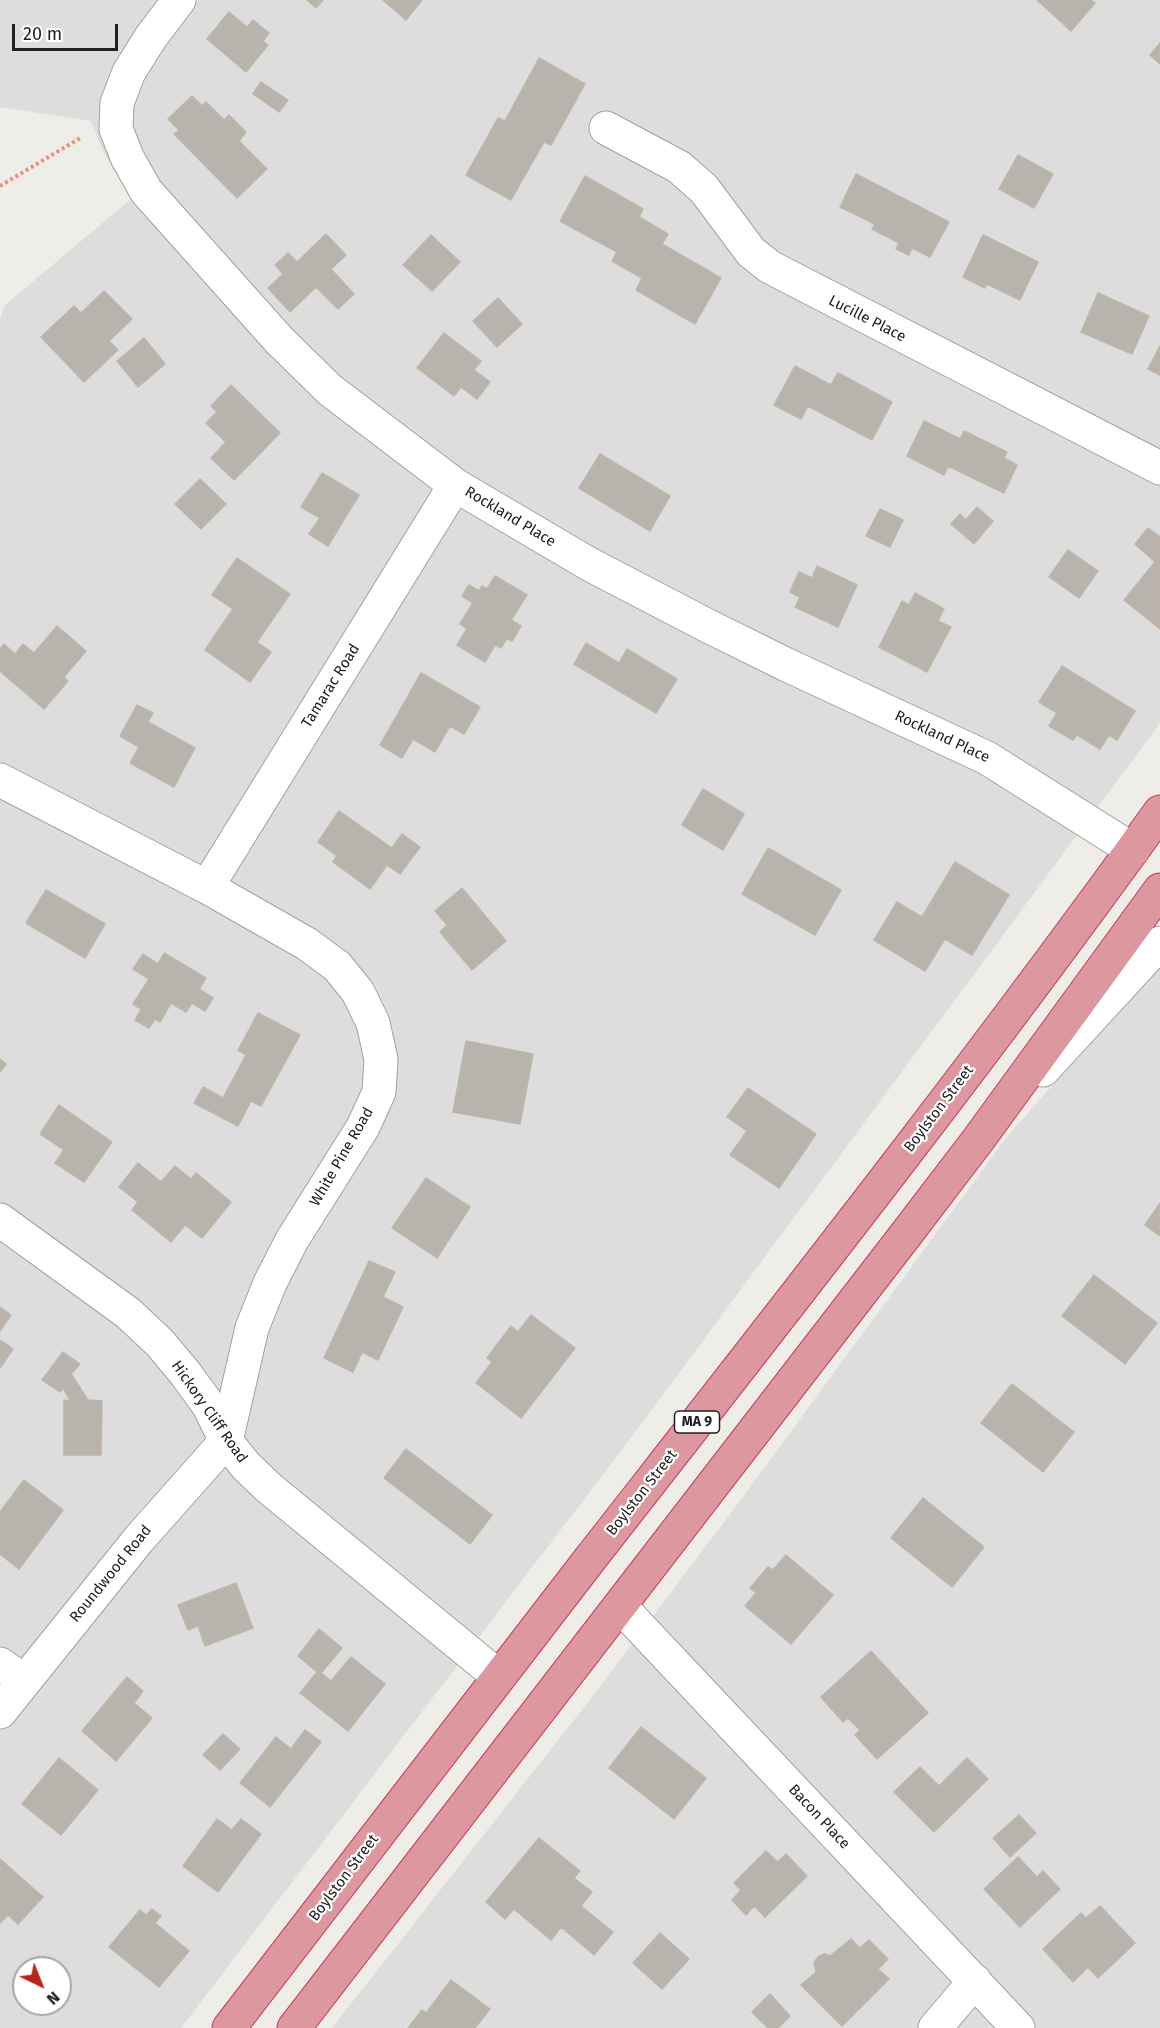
<!DOCTYPE html>
<style>
body{margin:0}
#map{position:relative;width:1160px;height:2028px;overflow:hidden;background:#efede7;font-family:"Fira Sans",sans-serif}
canvas{display:block}
.north{position:absolute;left:12px;top:1956px;width:60px;height:60px;box-sizing:border-box;background:#fff;border:2px solid #a6a6a6;border-radius:50%;rotate:137deg;font-size:16px;font-weight:700;line-height:24px;text-align:center;color:#202020}
.north::after{content:'';display:block;margin:auto;width:21px;height:27px;background:#b72618;clip-path:polygon(50% 0,100% 100%,50% 72%,0 100%)}
.scale{position:absolute;left:12px;top:24px;width:106px;height:27px;box-sizing:border-box;border:3px solid #202020;border-top:0;padding-left:8px;font-size:18px;line-height:21px;white-space:nowrap;color:#202020;-webkit-text-stroke:4px #fff;paint-order:stroke}
</style>
<div id="map">
<canvas width="1160" height="2028"></canvas>
<div class="north">N</div>
<div class="scale">20 m</div>
</div>
<script>
const c = document.querySelector('canvas').getContext('2d');
c.lineJoin = 'round';
function paint(path, color) {
  c.fillStyle = color;
  c.fill(path, 'evenodd');
}
function stroke(path, color, width, dash) {
  c.strokeStyle = color;
  c.lineWidth = width;
  c.lineCap = dash ? 'butt' : 'round';
  c.setLineDash(dash || []);
  c.stroke(path);
}
function drawText(font, color, halo, rows, align = 'center') {
  c.font = font + ' "Fira Sans",sans-serif';
  c.lineWidth = 4.5;
  c.setLineDash([]);
  c.textBaseline = 'middle';
  c.strokeStyle = halo;
  c.fillStyle = color;
  for (const [text, x, y, turn = 0] of rows) {
    c.save();
    c.translate(x, y);
    c.rotate((+turn || 0) * Math.PI / 180);
    c.textAlign = isNaN(turn) ? turn : align;
    if (halo) c.strokeText(text, 0, 0);
    c.fillText(text, 0, 0);
    c.restore();
  }
}
const residential = new Path2D(`
 M0,0H1160V723L636,1431L181,2028H0V319L5,305L131,199L104,154L91,121L0,107ZM24,1968H60V2004H24Z
 M1160,963V2028H332L592,1697L737,1505L1006,1138Z`);
const building = new Path2D(`
 M307,0H323L316,8Z
 M383,0H422L406,20Z
 M1037,0H1091L1095,3L1071,31Z
 M229,12L247,27L253,20L269,33L263,41L268,45L246,72L207,39Z
 M1160,43V64L1150,55Z
 M539,58L585,84L551,145L544,142L511,200L466,175L498,118L505,121Z
 M261,82L288,100L279,112L253,94Z
 M192,96L202,106L206,102L224,120L229,115L246,132L239,141L267,169L237,198L174,134L179,130L168,119Z
 M1018,155L1053,174L1034,208L999,189Z
 M856,174L949,222L930,257L912,248L909,255L896,249L899,243L872,229L875,224L840,207Z
 M585,176L643,209L639,217L668,234L662,244L721,278L695,324L636,290L642,278L612,261L617,252L560,221Z
 M326,234L346,255L331,269L354,294L338,309L316,287L290,312L268,288L283,274L275,265L288,253L297,262Z
 M431,235L460,262L432,291L403,265Z
 M983,235L1038,262L1020,300L987,284L985,288L963,277Z
 M104,291L132,319L109,341L118,350L84,382L41,337L74,306L81,313Z
 M1098,293L1149,316L1132,354L1081,332Z
 M498,298L522,324L497,347L473,321Z
 M444,333L481,361L474,370L490,382L477,399L461,387L454,396L417,368Z
 M144,338L165,364L138,387L117,361Z
 M1160,346V375L1148,369Z
 M795,366L831,385L838,373L892,402L872,440L808,406L801,419L774,405Z
 M231,385L280,433L234,480L211,458L226,442L206,423L217,412L211,406Z
 M924,421L960,439L964,431L1007,452L1004,458L1017,465L1004,493L948,466L944,475L907,456Z
 M600,454L670,496L650,531L579,488Z
 M322,473L359,495L328,546L309,534L320,518L301,507Z
 M200,479L226,504L201,529L175,504Z
 M977,507L993,521L974,544L951,524L960,514L966,520Z
 M880,509L903,520L890,547L866,536Z
 M1148,528L1160,537V629L1124,600L1155,562L1135,544Z
 M1068,550L1098,571L1079,598L1049,577Z
 M237,558L290,594L257,642L271,652L250,682L205,650L233,609L212,595Z
 M817,566L857,585L838,627L795,607L800,597L790,592L799,572L812,578Z
 M495,576L527,595L511,620L521,626L512,641L507,638L501,648L495,645L485,662L457,645L467,629L460,624L473,603L462,596L469,585L479,591L482,586L487,589Z
 M915,593L944,609L938,621L951,627L927,672L879,647L902,601L909,605Z
 M57,626L86,651L64,677L68,681L44,709L0,671V649L4,644L15,654L23,644L34,653Z
 M586,643L619,663L627,649L677,679L656,713L574,664Z
 M1062,666L1135,711L1117,740L1109,735L1100,749L1077,735L1073,740L1049,726L1057,713L1039,702Z
 M421,673L480,707L464,734L450,726L435,752L413,739L402,758L380,745Z
 M137,705L153,713L148,722L195,748L174,787L130,763L139,747L120,736Z
 M703,789L744,814L723,850L682,825Z
 M339,811L392,848L402,834L420,847L400,874L387,865L370,889L333,862L337,856L318,842Z
 M768,848L841,890L815,935L742,894Z
 M955,862L1009,895L972,955L945,939L925,971L874,940L897,902L922,917Z
 M462,888L506,941L472,970L440,932L447,925L435,911Z
 M46,890L105,924L85,958L26,923Z
 M164,953L206,978L199,989L213,998L205,1011L192,1003L186,1012L171,1003L160,1022L155,1019L149,1028L135,1020L141,1009L133,1004L149,979L133,969L143,954L158,964Z
 M258,1013L300,1035L261,1106L251,1101L238,1126L194,1103L203,1087L223,1098L246,1055L238,1050Z
 M466,1041L533,1054L520,1124L453,1112Z
 M0,1059L6,1064L0,1072Z
 M748,1088L816,1134L779,1188L730,1155L747,1131L727,1117Z
 M59,1105L112,1142L84,1182L55,1163L64,1150L40,1134Z
 M138,1163L161,1182L175,1166L191,1179L196,1173L231,1202L202,1238L185,1225L171,1242L132,1210L138,1202L119,1187Z
 M426,1178L470,1207L437,1258L392,1228Z
 M1160,1203V1236L1145,1225Z
 M369,1261L395,1272L383,1297L403,1307L378,1360L362,1352L353,1372L324,1358Z
 M1094,1275L1157,1323L1125,1364L1062,1316Z
 M0,1307L11,1315L0,1331Z
 M531,1315L575,1348L521,1418L476,1383L492,1362L487,1358L511,1326L518,1332Z
 M0,1340L13,1349L0,1368Z
 M63,1352L80,1364L71,1374L88,1400L102,1401L101,1455H64V1400L70,1401L63,1388L60,1392L42,1380Z
 M1012,1384L1074,1432L1043,1472L981,1423Z
 M406,1449L492,1515L470,1544L384,1478Z
 M24,1480L63,1510L19,1569L0,1554V1512Z
 M923,1498L984,1547L952,1587L891,1538Z
 M786,1555L833,1595L791,1644L745,1606L756,1593L750,1588L768,1567L773,1570Z
 M236,1583L253,1628L205,1646L198,1626L188,1630L178,1605Z
 M319,1629L342,1648L321,1673L331,1681L351,1657L385,1684L348,1731L300,1693L317,1672L298,1656Z
 M871,1651L928,1713L877,1759L855,1735L860,1730L848,1718L843,1722L821,1697Z
 M127,1677L143,1691L134,1703L152,1718L116,1761L82,1731Z
 M641,1727L706,1778L674,1819L609,1768Z
 M305,1730L321,1742L270,1807L240,1783L276,1737L291,1749Z
 M223,1734L240,1749L220,1770L203,1755Z
 M59,1758L98,1790L61,1835L22,1804Z
 M967,1758L988,1779L934,1832L894,1792L920,1767L939,1786Z
 M1019,1815L1036,1833L1010,1857L993,1838Z
 M217,1819L232,1830L241,1819L261,1834L218,1892L183,1866Z
 M539,1838L580,1871L574,1878L592,1892L581,1906L613,1932L594,1955L561,1927L551,1940L514,1909L505,1919L486,1902Z
 M766,1851L778,1862L786,1854L807,1876L765,1917L754,1906L746,1915L732,1900L741,1890L734,1883Z
 M1018,1857L1037,1877L1043,1871L1060,1889L1020,1927L984,1889Z
 M0,1859L43,1897L18,1924L8,1915L0,1923Z
 M1100,1906L1135,1943L1098,1978L1088,1967L1073,1982L1043,1949L1081,1913L1086,1918Z
 M152,1909L161,1916L155,1923L189,1951L159,1987L109,1947L140,1910L146,1915Z
 M660,1933L689,1959L662,1989L633,1963Z
 M851,1939L860,1948L869,1940L888,1959L878,1969L889,1979L842,2026L801,1985L816,1972L814,1962L819,1956L825,1954L830,1956Z
 M451,1980L490,2009L475,2028H408L422,2010L426,2013Z
 M770,1994L790,2016L778,2028H768L752,2012Z`);
const path = new Path2D(`
 M0,186L82,137`);
const street = new Path2D(`
 M179,0L151,37L129,72L117,103L116,129L127,157L146,191L279,340L330,390L455,485L589,564L710,627L785,664L987,758L1133,850
 M606,128L679,167L704,189L751,252L770,267L1160,468
 M0,780L207,887L307,944L337,966L358,992L373,1023L381,1059L379,1092L363,1127L292,1240L270,1283L252,1328L226,1441L139,1539L0,1712
 M207,887L455,485
 M1043,1070L1160,943
 M0,1220L128,1313L160,1343L185,1373L209,1406L226,1441L246,1466L269,1488L498,1676
 M620,1606L1018,2028
 M0,1664L24,1681
 M935,2028L975,1981`);
const highway = new Path2D(`
 M229,2028C349,1871 469,1714 590,1559C783,1312 977,1066 1160,812
 M294,2028L907,1233L978,1140L1160,890`);
const shields = [
 [697,1422,45]
];
const shieldNames = [
 ["MA 9",697,1422]
];
const streetNames = [
 ["Lucille Place",867,319,27],
 ["Rockland Place",510,517,31],
 ["Tamarac Road",331,686,-58],
 ["Rockland Place",942,737,25],
 ["Boylston Street",939,1109,-53],
 ["White Pine Road",342,1157,-60],
 ["Hickory Cliff Road",209,1412,55],
 ["Boylston Street",642,1493,-52],
 ["Roundwood Road",111,1574,-51],
 ["Bacon Place",819,1817,47],
 ["Boylston Street",344,1878,-53]
];
paint(residential, '#dedddd');
paint(building, '#b8b3ad');
stroke(building, '#bfb6ab', 1.5);
stroke(street, '#a1a1a1', 35);
stroke(highway, '#c63b5f', 35);
stroke(path, '#e9927e', 4, [3, 3]);
stroke(street, '#fff', 33);
stroke(highway, '#dd989f', 33);
for (const [x, y, w] of shields) {
  const box = new Path2D();
  box.roundRect(x - w / 2, y - 11, w, 22, 4.5);
  c.fillStyle = '#fff';
  c.fill(box);
  stroke(box, '#202020', 1.5);
}
drawText('bold 14px', '#202020', null, shieldNames);
drawText('15px', '#202020', '#fff', streetNames);
</script>
